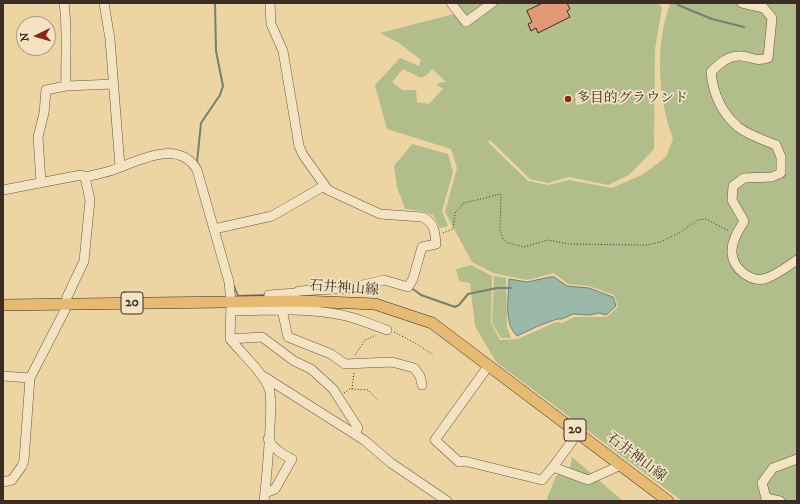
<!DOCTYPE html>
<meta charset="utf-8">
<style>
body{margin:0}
#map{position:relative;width:800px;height:504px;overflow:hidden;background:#ecd4a3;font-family:"IM FELL DW Pica",serif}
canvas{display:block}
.frame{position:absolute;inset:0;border:4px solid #3b2d25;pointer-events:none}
.north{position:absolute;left:16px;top:16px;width:40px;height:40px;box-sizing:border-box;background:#f3e3c3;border:1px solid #a99a84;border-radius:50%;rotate:265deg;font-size:11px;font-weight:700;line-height:16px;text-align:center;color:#3b2d25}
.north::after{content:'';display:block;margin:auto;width:14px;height:18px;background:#8f2418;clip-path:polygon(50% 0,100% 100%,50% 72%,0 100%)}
</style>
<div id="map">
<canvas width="800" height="504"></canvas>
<div class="frame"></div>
<div class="north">N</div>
</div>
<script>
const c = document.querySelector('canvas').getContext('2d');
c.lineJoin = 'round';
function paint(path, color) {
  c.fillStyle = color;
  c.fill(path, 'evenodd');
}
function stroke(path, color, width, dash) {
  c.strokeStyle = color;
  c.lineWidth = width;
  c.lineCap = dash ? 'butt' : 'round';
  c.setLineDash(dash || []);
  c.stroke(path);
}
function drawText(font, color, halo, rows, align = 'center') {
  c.font = font + ' "IM FELL DW Pica","Noto Serif JP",serif';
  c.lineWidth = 3.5;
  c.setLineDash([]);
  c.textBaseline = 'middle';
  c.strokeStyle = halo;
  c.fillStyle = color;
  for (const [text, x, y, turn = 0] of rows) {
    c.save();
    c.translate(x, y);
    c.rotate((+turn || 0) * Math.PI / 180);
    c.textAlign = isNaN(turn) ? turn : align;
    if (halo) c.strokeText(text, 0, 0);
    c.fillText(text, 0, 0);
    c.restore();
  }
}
const green = new Path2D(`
 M457,3H484L465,17Z
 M498,3H658L662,8L655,49L654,149L629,175L608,185L569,177L548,183L530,179L490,140L488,142L528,181L548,185L569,180L612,188L642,175L666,157L673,139C661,107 657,69 662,36C663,25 667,14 670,3H797V501H682L496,362L475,326L470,283L459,281L456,269L471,265L492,276L491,323L500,340L518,339L556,322L562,323L574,317H607L618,307L614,295L589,286L568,284L554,273L527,280L493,273L472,262L445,212L457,168L451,149L387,129L375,85L400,58L419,66L421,60L399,43L380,33L454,14L464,25ZM403,69L421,78L428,74L432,69L446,82L438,83L437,85L443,89L429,104L417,102L416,90H402L392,82Z
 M412,144L448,154L453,172L442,211L448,226L440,228L433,215L421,211L405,209L397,187L394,166Z
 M494,276L506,278L507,327L511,338H501L492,323Z
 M572,457L623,501H546L556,476L570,468Z`);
const water = new Path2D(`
 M550,277H554L567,286L589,288L613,297L616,306L606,315L599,313L590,315L573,314L562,319H557L538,326L517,336C503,323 509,297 509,279L527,282Z`);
const stream = new Path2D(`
 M677,3L678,5L712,19L744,27
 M200,167L197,162L201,123L220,95L223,86L216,51L215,3
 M234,286L238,296L266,295
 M413,289L421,295L455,307L459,305L468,294L497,288H511`);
const building = new Path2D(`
 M543,3H567L570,9L567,11L570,17L538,33L536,28L531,31L528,24L532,22L527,11Z`);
const path = new Path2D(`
 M443,233L453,229L455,213L464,203L501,194L500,229L503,239L508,243L524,247L548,240L569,244L647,245L660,242L679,233L698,220L706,219L729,231
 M394,332L417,344L433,355
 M355,355L365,340L376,335
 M352,389L354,372
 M344,393L350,389L368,390L378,400`);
const minor = new Path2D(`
 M64,3C68,31 65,58 66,86
 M104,3L110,39L120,167
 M451,3L466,22L492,3
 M742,3L764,8L772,18L768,58C755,62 753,57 741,56C728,55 719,64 711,72C713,93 722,113 738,127C748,135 764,140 776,145L781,157V173L772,177L744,178L733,186L732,200L744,221C739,230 731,241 732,253C733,269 752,284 767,278C778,274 788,266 797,260
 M41,183L38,137L44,113L46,90L66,86L114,84
 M3,190L81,175L85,177C94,175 104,173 113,170C138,161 179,138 197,170L229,282L231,302L230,339C243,355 260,369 269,388C274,400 266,484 264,501
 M214,229L272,216L324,186
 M269,301V295L296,293L299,291L350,288L384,280L408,287L413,279L422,247L436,244C435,231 434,222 422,217L380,214L328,190L303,155L299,146L283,51L271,24L270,3
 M282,310L288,337L331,354L345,364L392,362L414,368L420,376L422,385
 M231,311C267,310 306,308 342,315C357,318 372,325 387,330
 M230,339L262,337L294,361L311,369L333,389L358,428L355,434
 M489,365L435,440L459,462L464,461L542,480L553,467
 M3,376L30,378
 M263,376L364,440L391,463L447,501
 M578,433L553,467L588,480L621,465
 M3,482L12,480L22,466L24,460L30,378L65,310L67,297L84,261L90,200L85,177
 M265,493L275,489L292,459C281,454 274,449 268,439
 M780,501L766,498L762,483L773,468L797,459`);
const major = new Path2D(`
 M3,305L301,301L375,304L432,323L668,501`);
const markers = [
 [568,99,4,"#8f2418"]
];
const shields = [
 [132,303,22],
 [575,430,22]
];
const shieldNames = [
 ["20",132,303],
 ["20",575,430]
];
const poiNames = [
 ["多目的グラウンド",576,99]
];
const streetNames = [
 ["石井神山線",344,289,4],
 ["石井神山線",636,458,37]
];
paint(green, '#b1be8b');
paint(water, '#99b8a8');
stroke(water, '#738074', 1);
stroke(stream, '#738074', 2);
paint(building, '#e29877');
stroke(building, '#3b2d25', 1);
stroke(minor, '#675744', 10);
stroke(major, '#3b2d25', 12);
stroke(path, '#3b2d25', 1, [1, 2]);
stroke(minor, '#f3e3c3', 9);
stroke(major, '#e6ba72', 11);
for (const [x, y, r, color] of markers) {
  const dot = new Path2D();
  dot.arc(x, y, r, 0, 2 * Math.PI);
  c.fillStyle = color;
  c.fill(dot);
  stroke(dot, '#f3e3c3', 1.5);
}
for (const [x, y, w] of shields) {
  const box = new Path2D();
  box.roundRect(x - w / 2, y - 11, w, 22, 3);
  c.fillStyle = '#f3e3c3';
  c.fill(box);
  stroke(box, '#3b2d25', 1);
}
drawText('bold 13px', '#3b2d25', null, shieldNames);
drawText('14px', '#3b2d25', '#f3e3c3', poiNames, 'left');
drawText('14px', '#3b2d25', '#f3e3c3', streetNames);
</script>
